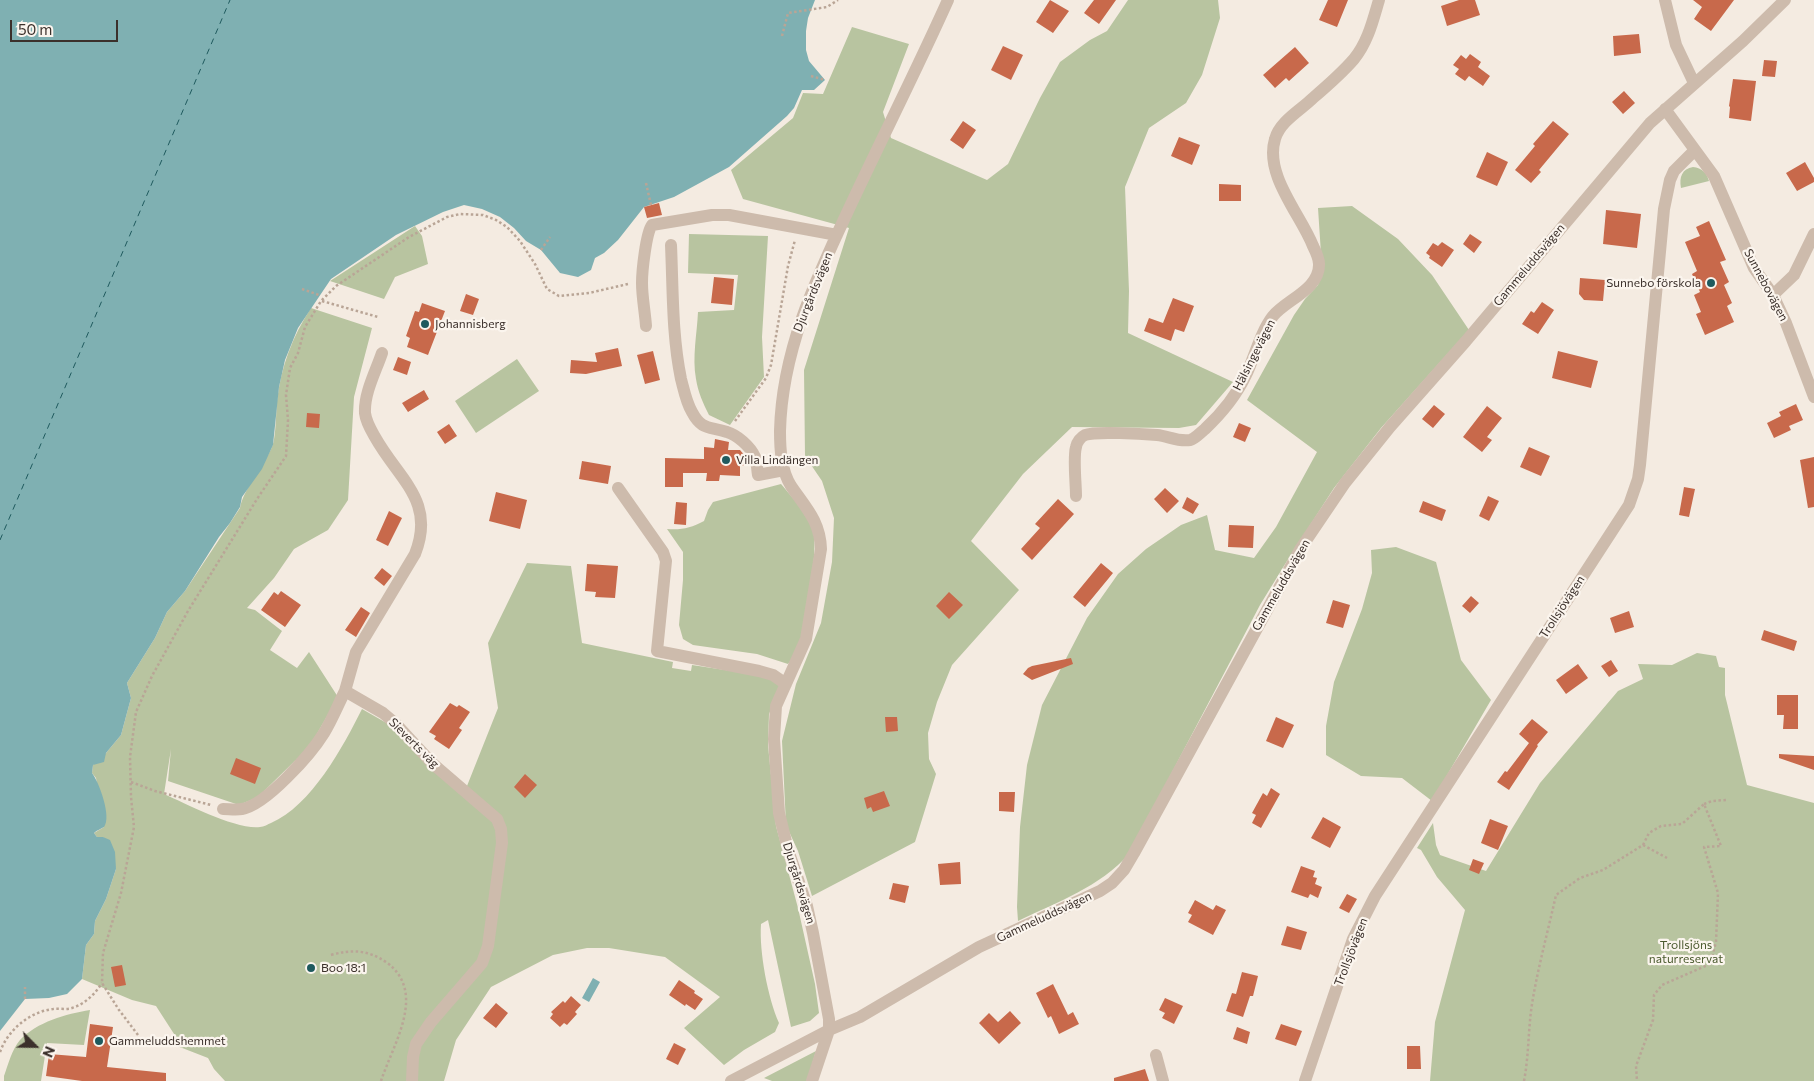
<!DOCTYPE html>
<meta charset="utf-8">
<style>
body{margin:0}
#map{position:relative;width:1814px;height:1081px;overflow:hidden;background:#f4ebe1;font-family:Commissioner,sans-serif}
canvas{display:block}
.north{position:absolute;left:10px;top:1021px;width:50px;height:50px;-webkit-text-stroke:4px #fbf5ee;paint-order:stroke;rotate:113deg;font-size:14px;font-weight:700;line-height:20px;text-align:center;color:#3b302b}
.north::after{content:'';display:block;margin:auto;width:18px;height:22px;background:#3b302b;clip-path:polygon(50% 0,100% 100%,50% 72%,0 100%)}
.scale{position:absolute;left:10px;top:20px;width:108px;height:22px;box-sizing:border-box;border:2px solid #3b302b;border-top:0;padding-left:6px;font-size:15px;line-height:18px;white-space:nowrap;color:#3b302b;-webkit-text-stroke:4px #fbf5ee;paint-order:stroke}
</style>
<div id="map">
<canvas width="1814" height="1081"></canvas>
<div class="north">N</div>
<div class="scale">50 m</div>
</div>
<script>
const c = document.querySelector('canvas').getContext('2d');
c.lineJoin = 'round';
function paint(path, color) {
  c.fillStyle = color;
  c.fill(path, 'evenodd');
}
function stroke(path, color, width, dash) {
  c.strokeStyle = color;
  c.lineWidth = width;
  c.lineCap = dash ? 'butt' : 'round';
  c.setLineDash(dash || []);
  c.stroke(path);
}
function drawText(font, color, halo, rows, align = 'center') {
  c.font = font + ' Commissioner,sans-serif';
  c.lineWidth = 4.5;
  c.setLineDash([]);
  c.textBaseline = 'middle';
  c.strokeStyle = halo;
  c.fillStyle = color;
  for (const [text, x, y, turn = 0] of rows) {
    c.save();
    c.translate(x, y);
    c.rotate((+turn || 0) * Math.PI / 180);
    c.textAlign = isNaN(turn) ? turn : align;
    if (halo) c.strokeText(text, 0, 0);
    c.fillText(text, 0, 0);
    c.restore();
  }
}
const green = new Path2D(`
 M1128,0H1218L1220,18L1202,75L1186,103L1149,128L1125,187L1129,291L1128,333L1233,382L1196,425L1179,428L1072,427L1023,474L971,541L1019,590L952,665L937,702L928,733L929,759L936,774L915,842L812,896L798,851L786,825L782,741L796,684L821,623L832,562L834,518L822,481L805,456L804,370L849,228L743,199L731,170L793,118L803,93L823,94L852,27L909,44L883,112L891,138L987,180L1008,164L1040,98L1060,62L1090,40L1107,31Z
 M1693,167C1702,168 1707,173 1709,181L1681,188C1679,177 1682,169 1693,167Z
 M1352,206L1398,239L1432,275L1469,330L1381,428L1334,488L1287,561L1260,605L1129,854C1100,887 1057,902 1018,921L1017,907L1020,827L1027,765L1042,705L1087,618L1118,574L1146,549L1181,525L1207,515L1215,550L1254,558L1276,527L1317,452L1247,400L1294,315L1305,299L1318,285L1322,269L1318,208Z
 M415,226L422,236L428,264L395,277L384,299L330,281Z
 M689,234L768,236L762,337L764,377L730,425L709,415C703,403 698,392 696,379C692,357 697,334 698,312L734,310L738,275L688,273Z
 M311,308L372,328L354,397L348,500L328,530L294,549L274,578L247,608L255,610L282,631L270,650L297,668L309,652L338,697L310,746L258,797L239,805L168,781L171,749L164,794C187,804 236,830 260,827C264,827 268,824 271,823C311,806 343,747 362,709L390,725L463,796L498,708L488,643L527,563L571,566L582,643L673,662L672,668L691,671L692,665L765,676L781,686L769,714L768,745L776,826L798,908L815,984L819,1013L810,1021L791,1027L768,920L761,924C759,952 768,998 779,1023L775,1032L744,1050L724,1065L684,1028L720,997L665,957L609,948H587L553,955L491,987L456,1040L444,1081H225L214,1069L208,1058L172,1044L176,1037L156,1006L132,1000L82,979L86,945L94,934L95,921L106,899L116,869L103,837H97L94,833L104,827L96,778L92,773L93,765L106,753L121,735L131,698L127,683L155,638L167,612L185,591L240,508C243,490 264,465 272,447C276,438 276,413 277,401C281,367 292,337 311,308Z
 M517,359L539,391L476,433L455,401Z
 M781,484C791,496 809,515 813,531C819,550 805,636 795,655C794,658 790,661 788,664L757,654L693,645L683,639L679,625L683,580V552L667,529C682,530 691,528 704,521L708,510L713,502Z
 M1396,547L1436,562L1461,660L1491,700L1432,801L1402,778L1361,776L1326,755V726L1334,682L1362,609L1372,573L1371,550Z
 M1697,653L1716,656L1719,667L1725,668V695L1747,785L1814,803V1081H1430L1435,1022L1465,910L1437,877L1421,850L1417,848L1433,823L1436,845L1440,855L1486,871L1540,783L1618,691L1643,679L1638,664L1672,665Z
 M90,1010L84,1045L47,1043L41,1081H4V1076C8,1065 12,1049 20,1040C37,1022 66,1014 90,1010Z
 M816,1051L807,1081H772L764,1078Z`);
const water = new Path2D(`
 M0,0H815L808,18L806,31V50L809,61L825,80L814,90H802L794,108L787,116L729,167L674,197L644,207L618,240L604,253L595,258L591,270L578,277L560,273L541,250L526,241L514,228L500,217L482,209L464,205L443,212L396,235L331,279L298,328L285,360L279,387L273,445L262,469L242,497L240,507L230,523L219,537L185,591L167,612L155,638L127,683L131,698L121,735L106,753L104,762L93,765L92,773C99,782 112,817 104,827C101,829 97,830 94,833L97,837H103L110,840L115,852L116,869L106,899L95,921L94,934L86,945L82,979L67,994L49,998L25,999L0,1031Z
 M593,978L600,982L589,1002L582,998Z`);
const ferry = new Path2D(`
 M0,540L230,0`);
const building = new Path2D(`
 M1050,0L1069,11L1053,33L1036,22Z
 M1094,0H1116L1099,24L1084,13Z
 M1328,0H1348L1337,27L1319,20Z
 M1459,0H1475L1480,15L1447,26L1441,6Z
 M1693,0H1734L1711,31L1694,19L1702,7Z
 M1639,34L1641,53L1614,56L1613,36Z
 M1003,46L1023,55L1011,80L991,70Z
 M1295,47L1309,63L1289,81L1286,78L1275,88L1263,75Z
 M1470,54L1481,62L1478,67L1490,76L1483,86L1469,76L1465,81L1455,74L1459,69L1453,65L1461,55L1466,59Z
 M1764,60L1777,61L1775,77L1762,76Z
 M1733,79L1756,81L1751,121L1729,118L1730,107L1729,106Z
 M1624,91L1635,103L1623,114L1612,102Z
 M963,121L976,130L963,149L950,140Z
 M1553,121L1569,134L1539,170L1541,172L1531,183L1515,170L1535,146L1533,144Z
 M1179,137L1200,145L1192,165L1171,156Z
 M1487,152L1508,162L1497,186L1476,177Z
 M1805,162L1814,178V182L1797,191L1786,173Z
 M1219,184L1241,185V201H1219Z
 M659,203L662,215L647,218L644,207Z
 M1606,210L1641,214L1637,248L1603,244Z
 M1709,221L1726,260L1720,262L1729,282L1724,285L1732,303L1727,306L1734,322L1705,335L1696,314L1701,312L1694,295L1700,292L1692,274L1697,271L1685,242L1700,236L1696,227Z
 M1470,234L1482,242L1474,253L1463,244Z
 M1442,242L1454,250L1442,267L1429,258L1430,256L1426,253L1433,243L1438,246Z
 M714,277L734,279L732,305L711,303Z
 M1580,278L1605,280L1603,301L1584,300L1579,294Z
 M466,294L479,299L473,315L460,311Z
 M1173,298L1194,306L1184,332L1175,329L1171,341L1144,331L1149,318L1163,323Z
 M1542,302L1554,310L1538,334L1522,324L1531,311L1534,313Z
 M422,303L445,311L428,355L407,347L410,338L406,336L415,311L419,312Z
 M618,348L622,366L586,374L570,373L571,360L597,362L595,353Z
 M653,351L660,380L645,384L637,355Z
 M1558,351L1598,361L1591,388L1552,378Z
 M398,357L411,362L407,375L393,370Z
 M424,390L429,399L408,412L402,403Z
 M1796,404L1803,420L1789,426L1791,430L1774,438L1767,423L1781,416L1779,412Z
 M1434,405L1445,414L1433,428L1422,419Z
 M1487,406L1502,418L1487,437L1492,440L1482,452L1463,437Z
 M307,413L320,414L319,428L306,427Z
 M1239,423L1251,428L1245,442L1233,437Z
 M449,424L457,436L445,444L437,432Z
 M715,439L729,442L728,450H740L746,457L748,466L740,465V476L720,475L719,481H706L707,473H683V487H665V458L704,459V447L714,448Z
 M1529,447L1550,456L1541,476L1520,467Z
 M1814,457V507L1808,508L1800,460Z
 M582,461L611,466L608,484L579,479Z
 M1684,487L1695,489L1689,517L1679,515Z
 M1165,488L1179,501L1167,513L1154,499Z
 M496,492L527,500L520,529L489,521Z
 M1488,496L1499,501L1489,521L1479,516Z
 M1187,497L1199,504L1193,514L1182,508Z
 M1058,499L1074,514L1032,560L1021,549L1040,528L1035,524Z
 M1423,501L1446,510L1442,521L1419,512Z
 M676,502L687,503L686,525L674,524Z
 M389,511L402,518L388,546L376,540Z
 M1229,525L1254,526L1253,548L1228,547Z
 M1101,563L1113,573L1085,607L1073,597Z
 M587,564L618,566L615,598L595,597L596,592L585,591Z
 M382,568L392,576L384,586L374,578Z
 M281,591L301,605L285,627L261,610L274,592L278,595Z
 M949,592L963,605L949,619L936,606Z
 M1471,596L1479,603L1470,613L1462,606Z
 M1333,600L1350,605L1343,628L1326,623Z
 M361,607L370,613L356,637L345,630Z
 M1629,611L1634,627L1615,633L1610,618Z
 M1764,630L1797,641L1794,651L1761,640Z
 M1071,658L1073,664L1032,680L1023,674L1028,668L1032,666Z
 M1611,660L1618,671L1609,677L1601,666Z
 M1578,664L1588,678L1566,694L1556,680Z
 M1777,695H1798V729H1783L1784,715H1777Z
 M450,703L457,707L459,705L470,712L459,728L462,730L449,749L434,739L436,736L429,732Z
 M885,717H897L898,731L886,732Z
 M1276,717L1294,725L1283,748L1266,741Z
 M1532,719L1548,732L1537,745L1538,746L1509,790L1497,782L1505,771L1507,772L1529,743L1519,734Z
 M1779,754L1814,756V770L1779,758Z
 M236,758L261,768L255,784L230,774Z
 M525,774L537,785L525,798L514,787Z
 M1271,788L1280,794L1261,828L1252,823L1256,815L1252,813L1263,793L1267,796Z
 M884,791L890,806L873,812L871,807L867,809L864,798Z
 M999,792H1015L1014,812L999,811Z
 M1323,817L1341,827L1330,848L1311,838Z
 M1490,819L1508,826L1498,850L1481,843Z
 M1473,859L1484,863L1479,874L1469,870Z
 M960,862L961,884L940,885L938,864Z
 M1301,866L1315,871L1313,877L1317,878L1315,884L1322,887L1318,898L1310,894L1308,898L1291,892Z
 M893,883L909,886L905,903L889,899Z
 M1347,894L1357,899L1349,913L1339,908Z
 M1195,900L1213,910L1216,905L1226,910L1213,935L1188,922L1192,915L1188,913Z
 M1287,926L1307,932L1301,950L1281,945Z
 M122,965L126,985L115,987L111,967Z
 M1242,972L1258,976L1253,996H1250L1243,1017L1226,1011L1232,993L1236,994Z
 M679,980L695,991L694,993L703,999L695,1010L686,1004L685,1006L669,995Z
 M1053,984L1068,1015L1073,1012L1079,1024L1059,1034L1051,1016L1048,1018L1036,993Z
 M571,996L581,1005L575,1012L577,1014L567,1025L564,1023L560,1027L550,1018L553,1014L551,1012L563,1001L565,1003Z
 M1165,998L1183,1006L1174,1024L1162,1018L1165,1013L1159,1010Z
 M496,1003L508,1013L496,1028L483,1018Z
 M1010,1011L1021,1023L999,1044L979,1023L989,1013L998,1022Z
 M90,1024L113,1027L107,1067L166,1073V1081H82L46,1076L49,1054L86,1057Z
 M1281,1024L1302,1031L1296,1046L1275,1039Z
 M1237,1027L1250,1032L1247,1044L1233,1039Z
 M674,1043L686,1049L678,1065L666,1059Z
 M1407,1046H1420L1421,1069H1407Z
 M1145,1069L1149,1081H1114V1078Z`);
const path = new Path2D(`
 M782,36L788,13L827,7L838,0
 M811,76L825,80
 M646,183L651,205
 M541,250L550,237
 M302,289L319,295
 M322,301L378,317
 M735,421L766,378L771,365L788,266L795,240
 M131,782L155,791L211,805
 M1704,804L1712,801L1726,800
 M1643,845L1667,858
 M331,955C352,949 368,950 386,962C428,992 393,1044 381,1081
 M25,999V987
 M138,1035L119,1010L102,983L103,953L121,893L134,827L131,797L130,757L136,712L152,676L188,611L257,499L286,456L288,420L286,395L290,368L298,353L305,327L321,301L336,286L409,237L447,217L460,214L483,215L496,220L507,227L520,241L535,264L547,289L559,296L589,293L628,284
 M0,1052C8,1030 29,1012 53,1009C59,1008 66,1010 72,1008C85,1004 95,994 102,983
 M1524,1081C1529,1055 1528,1030 1532,1004C1538,967 1548,931 1556,895L1580,878L1603,870L1643,845L1649,833L1661,826L1682,824L1704,804L1721,846L1704,847L1718,893L1716,942L1710,964L1662,985L1654,995L1653,1020L1636,1066L1637,1081`);
const minor = new Path2D(`
 M1665,0L1676,45L1694,83
 M1695,150L1714,176L1754,268L1773,295L1786,323L1814,397
 M671,245C673,290 672,335 681,379C684,390 686,402 692,412C702,431 710,426 727,432C737,435 750,446 755,457C757,462 757,469 758,475L784,470
 M1773,295L1794,275L1814,234
 M646,326C645,312 642,297 642,283C642,271 646,233 652,225L712,215H729L837,235
 M382,353C376,371 364,393 365,413C366,422 371,430 375,437C399,480 436,501 415,554L356,652L345,691L383,713L396,724L432,763L497,819L501,829L502,843L488,946L482,963L431,1022L416,1044L413,1057L412,1081
 M618,488L663,552L666,561L657,651L759,671L773,675L786,684
 M1076,496C1076,483 1073,458 1076,447C1077,442 1081,437 1085,435C1095,431 1144,434 1157,435C1168,436 1178,442 1190,440C1195,439 1201,432 1205,429C1221,414 1237,394 1246,375C1255,356 1260,333 1273,316C1286,300 1320,289 1319,264C1319,259 1316,252 1313,246C1301,215 1264,175 1275,139C1280,121 1301,110 1313,98C1327,86 1342,73 1354,59C1368,42 1373,20 1379,0
 M223,809C229,809 236,810 242,809C266,805 311,754 324,733C332,720 338,705 345,691
 M1156,1055L1163,1081
 M731,1081L829,1030L860,1017L979,947L1100,891L1112,883L1124,870L1134,853L1301,548L1345,483L1390,427L1466,341L1650,123L1743,41L1785,0
 M812,1081L829,1030V1019L813,933L807,906L788,850L779,813L774,739L776,706L806,639L821,549C820,521 806,508 791,486C781,470 780,449 780,431C782,346 819,273 854,198C885,132 918,67 948,0
 M1305,1081L1353,939L1375,896L1629,505L1638,479L1640,465L1664,209L1670,180L1674,171L1695,150L1665,109`);
const markers = [
 [1711,283,5,"#1f5a5e"],
 [425,324,5,"#1f5a5e"],
 [726,460,5,"#1f5a5e"],
 [311,968,5,"#1f5a5e"],
 [99,1041,5,"#1f5a5e"]
];
const streetNames = [
 ["Gammeluddsvägen",1529,265,-50],
 ["Sunnebovägen",1766,285,62],
 ["Djurgårdsvägen",813,292,-68],
 ["Hälsingevägen",1254,355,-63],
 ["Gammeluddsvägen",1281,585,-60],
 ["Trollsjövägen",1562,607,-57],
 ["Sieverts väg",414,743,45],
 ["Djurgårdsvägen",799,883,73],
 ["Gammeluddsvägen",1044,917,-25],
 ["Trollsjövägen",1351,952,-69]
];
const poiNames = [
 ["Sunnebo förskola",1701,283,"right"],
 ["Johannisberg",435,324],
 ["Villa Lindängen",736,460],
 ["Boo 18:1",321,968],
 ["Gammeluddshemmet",109,1041]
];
const parkNames = [
 ["Trollsjöns",1686,945],
 ["naturreservat",1686,959]
];
paint(green, '#b8c4a0');
paint(water, '#7fb0b2');
stroke(ferry, '#1f5a5e', 1, [6, 5]);
paint(building, '#c8694b');
stroke(path, '#b9a596', 2.5, [2.5, 2.5]);
stroke(minor, '#cdbbac', 12);
for (const [x, y, r, color] of markers) {
  const dot = new Path2D();
  dot.arc(x, y, r, 0, 2 * Math.PI);
  c.fillStyle = color;
  c.fill(dot);
  stroke(dot, '#fbf5ee', 2);
}
drawText('12px', '#3b302b', '#fbf5ee', streetNames);
drawText('12px', '#3b302b', '#fbf5ee', poiNames, 'left');
drawText('12px', '#4a5a2e', '#fbf5ee', parkNames);
</script>
